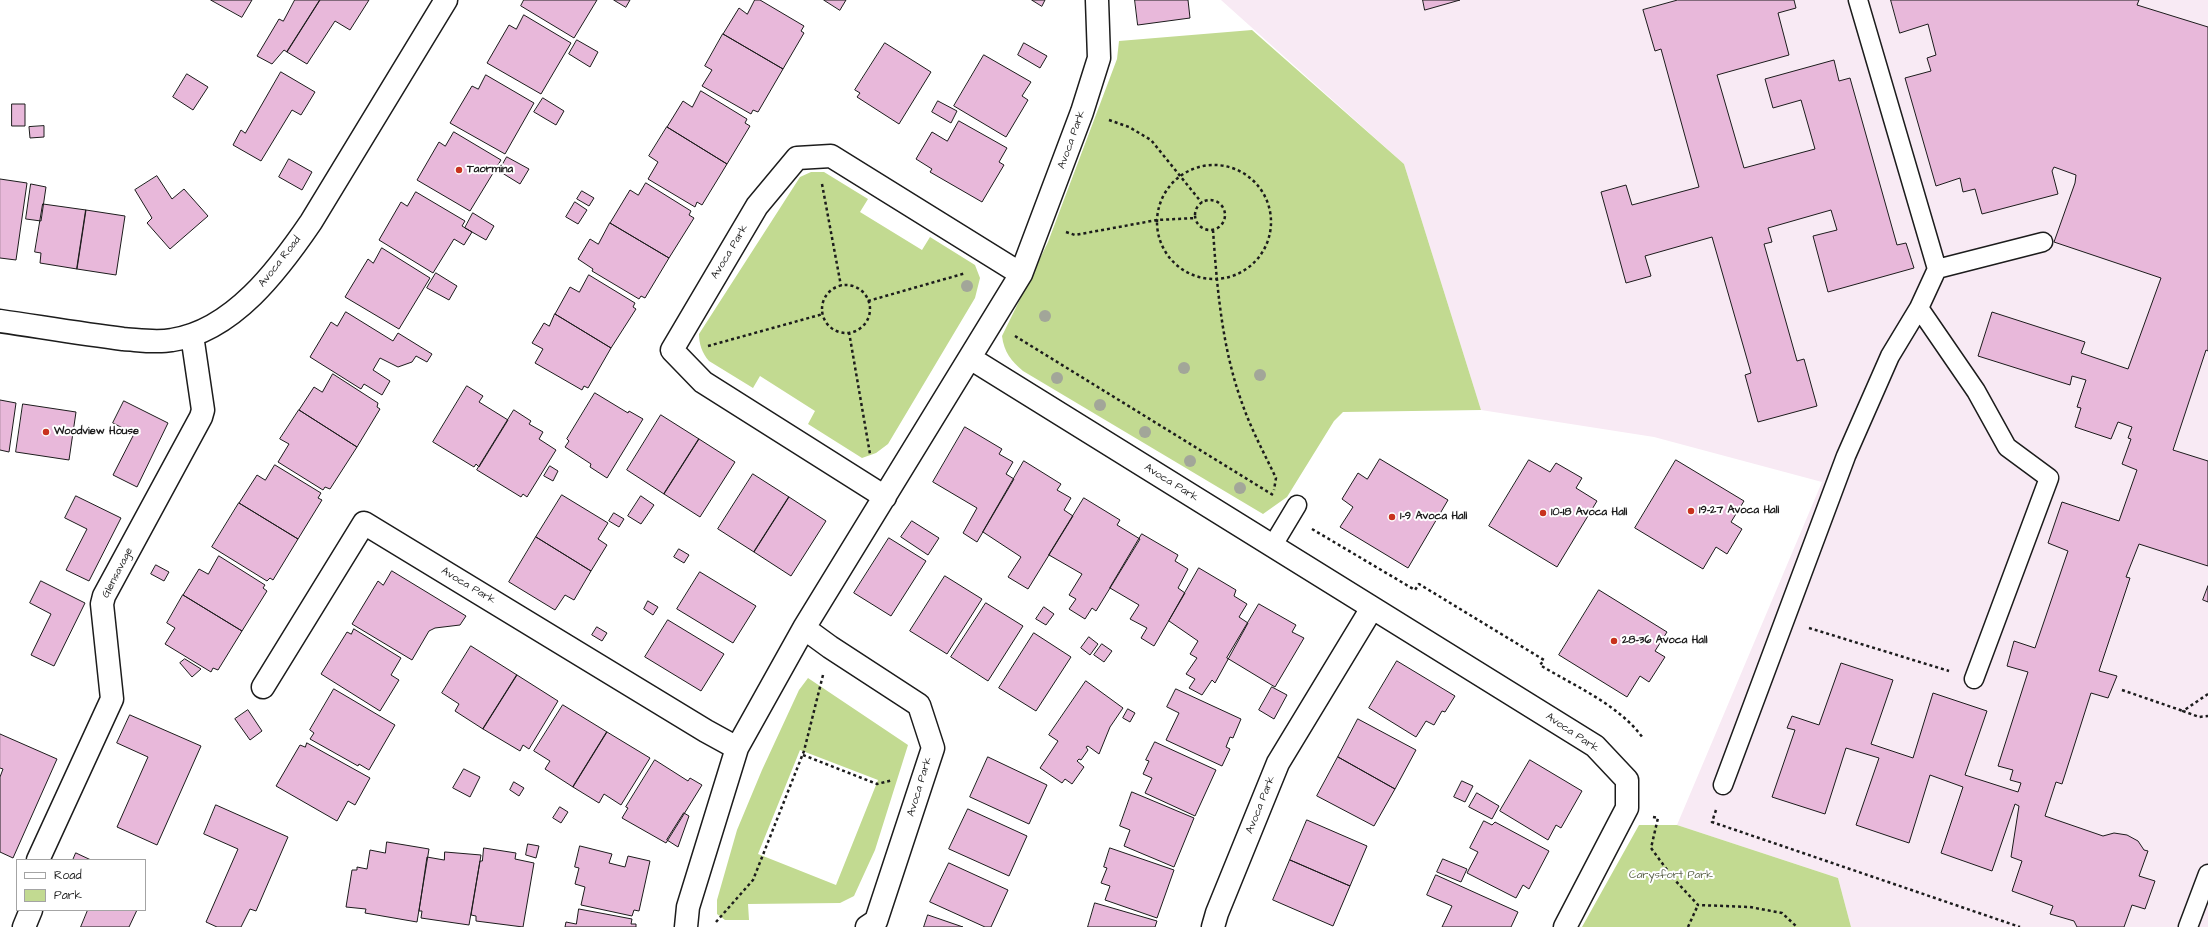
<!DOCTYPE html>
<style>
body{margin:0}
#map{position:relative;width:2208px;height:927px;overflow:hidden;background:#fff;font-family:"Architects Daughter",sans-serif}
canvas{display:block}
.legend{position:absolute;left:16px;top:859px;width:130px;height:52px;box-sizing:border-box;background:#fff;border:1px solid #a4a4a4;margin:0;padding:5px 7px;list-style:none;font-size:12px;color:#1c1c1c}
.legend li{display:flex;align-items:center;gap:8px;height:20px}
.legend b{width:20px;border:1px solid #a4a4a4}
</style>
<div id="map">
<canvas width="2208" height="927"></canvas>
<ul class="legend">
<li><b style="height:5px;background:#fff"></b>Road</li>
<li><b style="height:11px;background:#c2da91"></b>Park</li>
</ul>
</div>
<script>
const c = document.querySelector('canvas').getContext('2d');
c.lineJoin = 'round';
function paint(path, color) {
  c.fillStyle = color;
  c.fill(path, 'evenodd');
}
function stroke(path, color, width, dash) {
  c.strokeStyle = color;
  c.lineWidth = width;
  c.lineCap = dash ? 'butt' : 'round';
  c.setLineDash(dash || []);
  c.stroke(path);
}
function drawText(font, color, halo, rows, align = 'center') {
  c.font = font + ' "Architects Daughter",sans-serif';
  c.lineWidth = 4;
  c.setLineDash([]);
  c.textBaseline = 'middle';
  c.strokeStyle = halo;
  c.fillStyle = color;
  for (const [text, x, y, turn = 0] of rows) {
    c.save();
    c.translate(x, y);
    c.rotate((+turn || 0) * Math.PI / 180);
    c.textAlign = isNaN(turn) ? turn : align;
    if (halo) c.strokeText(text, 0, 0);
    c.fillText(text, 0, 0);
    c.restore();
  }
}
const built = new Path2D(`
 M1221,0H2208V927H1851L1838,878L1677,825L1822,482L1654,437L1481,410L1404,164Z`);
const green = new Path2D(`
 M1252,30L1404,164L1481,410L1343,412L1334,421L1287,497L1263,514L1023,371C1011,361 1004,352 1002,336L1048,242L1117,59L1119,41Z
 M811,172H824L868,199L860,212L922,250L930,237L975,265L980,278L975,298L888,444L876,453L862,458L808,424L815,411L760,376L753,388L709,361C702,353 699,344 699,334L800,177Z
 M808,678L908,745L875,850L854,896L840,903L748,904L749,920H725L717,914V900L737,830L762,770L799,690ZM800,750L878,780L836,885L758,854Z
 M1639,825H1677L1838,878L1851,927H1582Z`);
const building = new Path2D(`
 M211,0H252L242,17Z
 M295,0H320L287,52L284,50L272,64L257,56L279,19L283,21Z
 M320,0H369L350,30L335,21L307,64L287,52Z
 M524,0H597L574,38L521,6Z
 M614,0H630L626,7Z
 M755,0H760L804,26L801,31L804,33L783,69L723,34L739,8L747,14Z
 M824,0H846L840,10Z
 M1032,0H1045L1042,6Z
 M1135,0H1188L1190,18L1138,25Z
 M1423,0H1460L1425,10Z
 M1678,0H1794L1796,8L1778,13L1789,55L1717,75L1744,168L1815,149L1801,100L1773,108L1765,79L1834,60L1839,81L1850,78L1897,245L1906,243L1914,268L1828,292L1813,236L1837,230L1831,210L1768,228L1772,242L1764,244L1797,361L1804,359L1817,406L1758,422L1745,375L1751,373L1712,237L1645,256L1651,276L1626,283L1601,192L1626,185L1632,205L1699,187L1661,49L1655,51L1643,10Z
 M1891,0H2139L2137,5L2208,27V351L2206,350L2173,450L2208,461V566L2139,544L2126,577L2130,578L2099,671L2117,676L2108,698L2091,693L2062,784L2056,782L2045,816L2103,836L2114,833L2127,835L2138,841L2144,850L2148,851L2139,876L2155,881L2145,909L2132,905L2124,927H2077L2074,921L2050,914L2053,906L2012,891L2022,861L2011,857L2019,806L2015,804L1992,871L1941,853L1963,787L1930,775L1909,843L1856,825L1879,758L1846,748L1825,814L1772,797L1795,730L1787,728L1792,716L1819,725L1841,663L1893,680L1871,744L1913,758L1933,693L1987,711L1965,775L2018,792L2021,783L2010,780L2013,770L1998,766L2028,672L2007,666L2014,641L2035,648L2068,551L2048,543L2062,502L2119,521L2137,470L2122,464L2131,439L2128,438L2132,427L2118,422L2111,439L2075,427L2081,408L2077,407L2086,380L2072,376L2070,385L1978,356L1992,312L2085,342L2081,353L2128,369L2161,278L2054,242L2075,183L2076,175L2054,167L2052,171L2058,194L1982,214L1975,189L1963,192L1960,178L1936,186L1905,78L1931,71L1927,58L1936,55L1928,24L1900,33Z
 M524,15L571,43L541,94L487,63L509,25L516,29Z
 M723,34L783,69L758,112L753,110L751,114L702,86L712,70L705,66Z
 M577,40L598,52L590,67L569,54Z
 M885,43L931,72L899,124L857,97L860,93L855,90Z
 M1024,43L1047,56L1040,68L1018,55Z
 M984,55L1031,82L1022,96L1028,100L1006,137L954,106Z
 M281,72L315,92L301,115L292,110L261,161L233,145L241,130L245,133Z
 M187,74L208,87L193,110L173,97Z
 M486,75L534,103L505,154L450,123L472,86L478,89Z
 M701,91L747,119L745,123L750,126L727,164L667,127L683,101L692,107Z
 M543,98L564,111L556,125L534,112Z
 M938,101L957,111L951,123L932,112Z
 M12,104H25V126H12Z
 M959,121L1007,148L999,162L1004,165L982,202L930,172L932,169L916,159L932,132L947,141Z
 M44,126V137L30,138L29,127Z
 M667,127L727,164L702,205L697,202L695,207L648,179L658,162L649,156Z
 M454,132L501,160L470,211L417,180L439,142L445,146Z
 M507,157L529,169L520,184L499,171Z
 M289,159L312,172L302,190L279,177Z
 M157,176L172,199L184,189L208,216L170,249L147,223L152,218L135,190Z
 M0,179L27,183L16,260L0,258Z
 M646,183L691,211L689,215L694,218L669,258L610,223L630,190L638,195Z
 M31,184L46,187L41,221L26,219Z
 M582,191L594,198L589,206L577,199Z
 M416,192L465,221L462,226L472,232L464,245L454,239L433,273L379,240L401,202L407,206Z
 M575,202L587,210L578,224L566,217Z
 M43,204L86,210L77,269L40,263L41,253L35,252Z
 M86,210L125,216L116,275L77,269Z
 M473,213L494,226L486,240L465,228Z
 M610,223L669,258L645,298L641,296L639,299L592,271L593,269L578,259L590,239L598,244Z
 M382,248L430,278L399,329L345,297L368,259L373,263Z
 M436,273L457,286L449,300L427,288Z
 M589,275L635,303L633,307L636,309L611,348L555,314L570,287L579,292Z
 M346,312L393,341L398,333L432,354L427,362L416,356L412,362L398,367L380,358L373,370L390,381L382,395L364,384L361,389L310,357L331,322L337,326Z
 M555,314L611,348L588,388L584,386L582,390L535,363L543,349L532,343L544,323L549,326Z
 M333,374L378,403L377,407L380,409L357,447L299,410L314,387L322,392Z
 M467,386L483,396L479,402L508,420L479,467L476,464L474,467L433,442Z
 M595,393L628,413L629,411L643,419L607,478L590,467L591,464L565,447L569,441L567,439Z
 M0,400L16,403L9,452L0,450Z
 M124,401L168,423L137,487L113,475L134,434L113,423Z
 M23,404L76,412L69,460L16,452Z
 M299,410L357,447L330,489L325,487L323,490L278,462L289,444L280,439Z
 M514,410L531,421L529,424L543,432L539,439L556,450L527,497L523,494L521,497L477,470Z
 M661,415L699,439L664,494L627,470Z
 M965,427L1002,449L999,454L1013,462L1006,474L1014,479L977,542L963,533L977,508L933,482Z
 M699,439L735,462L700,517L664,494Z
 M1380,459L1448,500L1408,568L1340,527L1353,507L1342,499L1358,473L1367,479Z
 M1529,460L1550,472L1556,463L1582,478L1576,488L1597,501L1557,567L1489,526Z
 M1676,460L1744,501L1731,522L1742,529L1727,554L1716,547L1703,569L1635,528Z
 M1024,461L1061,484L1057,490L1071,498L1064,510L1073,516L1028,589L1008,577L1021,557L983,532Z
 M275,465L321,493L318,498L322,500L298,539L239,503L257,475L265,480Z
 M550,466L558,471L553,481L544,476Z
 M753,474L789,497L754,552L718,529Z
 M562,495L608,523L598,539L607,545L591,571L536,537Z
 M76,496L121,518L89,581L66,570L87,529L65,518Z
 M641,496L654,505L641,524L628,516Z
 M789,497L826,521L791,576L754,552Z
 M1084,498L1120,520L1117,525L1140,539L1096,611L1092,608L1085,619L1069,609L1076,599L1069,595L1082,574L1049,555Z
 M239,503L298,539L273,580L270,578L267,581L212,547Z
 M614,513L624,519L619,527L609,521Z
 M912,521L939,538L928,555L901,537Z
 M1142,534L1178,555L1175,561L1188,569L1178,588L1185,593L1154,646L1141,638L1147,628L1130,619L1139,605L1110,588Z
 M536,537L591,571L574,600L565,595L555,610L509,582Z
 M889,538L926,561L891,616L854,593Z
 M679,549L689,555L684,563L674,557Z
 M219,556L265,585L263,588L267,591L242,631L183,595L199,569L208,574Z
 M156,565L169,572L164,581L151,574Z
 M1199,568L1236,590L1234,596L1247,604L1239,617L1248,623L1215,683L1212,680L1202,695L1189,688L1195,679L1186,674L1197,658L1190,654L1198,641L1169,621Z
 M392,571L466,616L460,625L435,628L429,631L412,660L352,624L378,581L383,585Z
 M700,572L756,606L733,643L677,609Z
 M945,576L982,599L947,654L910,631Z
 M41,581L85,603L54,666L31,655L51,614L30,603Z
 M2208,586V602L2203,600Z
 M1599,590L1667,632L1655,651L1665,657L1649,682L1640,676L1627,697L1559,655Z
 M183,595L242,631L218,670L213,668L211,672L165,644L175,628L167,623Z
 M648,601L658,607L653,615L644,609Z
 M986,603L1023,626L988,681L951,657Z
 M1259,604L1296,625L1292,632L1304,638L1275,687L1227,658Z
 M1044,607L1054,614L1046,625L1036,619Z
 M668,620L724,654L701,691L645,657Z
 M597,627L607,633L602,641L592,635Z
 M354,629L401,658L391,675L399,680L380,711L321,674L347,632L351,634Z
 M1034,633L1071,657L1036,711L999,688Z
 M1089,637L1098,644L1090,655L1081,648Z
 M1102,644L1112,651L1104,662L1094,655Z
 M471,646L517,675L483,729L455,711L459,704L442,693Z
 M185,659L201,669L192,677L180,663Z
 M1397,661L1455,696L1445,712L1442,711L1434,725L1426,721L1416,737L1369,708Z
 M517,675L558,701L529,749L523,745L520,751L483,729Z
 M1086,681L1123,708L1110,727L1099,754L1088,746L1086,747L1088,750L1081,760L1079,759L1077,761L1084,767L1072,784L1065,779L1062,783L1040,768L1058,741L1049,735Z
 M1272,687L1287,695L1274,719L1259,710Z
 M334,689L395,725L369,770L359,764L358,766L310,739L314,733L310,730Z
 M1176,689L1241,719L1233,738L1230,737L1226,747L1230,749L1222,766L1166,740L1179,713L1167,707Z
 M563,705L607,732L573,787L545,769L550,761L534,751Z
 M1128,709L1135,713L1130,722L1123,718Z
 M248,710L262,731L250,740L235,719Z
 M130,715L201,746L157,845L117,827L148,757L117,743Z
 M1358,719L1416,750L1395,789L1338,757Z
 M607,732L650,758L621,805L604,794L599,803L573,787Z
 M0,734L57,759L13,858L0,852V777L3,769L0,768Z
 M1155,742L1216,770L1195,816L1145,793L1152,778L1143,774L1149,761L1146,760Z
 M307,743L370,778L355,805L348,801L337,821L276,786L300,745L305,747Z
 M988,757L1047,785L1029,824L970,797Z
 M1338,757L1395,789L1374,826L1317,796Z
 M655,760L688,781L690,778L702,785L666,843L622,818L628,808L626,807Z
 M1530,760L1582,791L1561,828L1556,825L1548,840L1500,811Z
 M464,769L480,777L470,797L453,788Z
 M1462,781L1473,786L1465,802L1454,797Z
 M514,782L524,788L519,796L510,790Z
 M1132,792L1194,818L1174,867L1124,846L1130,830L1120,826Z
 M1477,793L1499,806L1492,819L1469,807Z
 M216,805L288,837L256,911L250,909L241,927H217L206,922L238,849L204,834Z
 M560,807L568,812L561,823L553,818Z
 M968,809L1027,836L1009,876L949,849Z
 M684,813L689,816L678,847L667,840Z
 M1307,820L1367,846L1350,886L1290,860Z
 M1484,821L1492,825L1495,822L1549,851L1529,889L1523,885L1516,898L1467,873L1478,852L1470,848Z
 M387,842L429,849L417,922L365,913L366,909L346,907L352,870H357V867L367,869L370,850L385,853Z
 M528,844L539,846L536,858L526,855Z
 M580,846L612,854L609,863L625,867L628,856L650,861L639,911L634,910L632,916L581,905L585,887L575,884L579,868L575,867Z
 M484,848L516,853L515,859L534,863L523,927L476,921V916L471,915L480,861H482Z
 M1110,848L1174,870L1157,918L1105,900L1110,886L1101,883L1107,868L1104,867Z
 M445,852L481,855L469,925L421,918L422,911H419L427,857L444,860Z
 M76,853L91,860H73Z
 M1443,859L1467,869L1461,882L1437,872Z
 M1290,860L1350,886L1333,926L1273,900Z
 M949,863L1008,890L991,927H985L930,902Z
 M1436,875L1518,912L1511,927H1442L1452,906L1427,895Z
 M1095,903L1157,921L1155,927H1088Z
 M579,909L632,919L631,924H636V927H565L566,922L576,924Z
 M88,910H137L129,927H81Z
 M928,915L963,927H924Z`);
const path = new Path2D(`
 M1109,120L1129,127L1151,140L1202,203
 M1157 222a57 57 0 1 1 114 0a57 57 0 1 1-114 0Z
 M822,184L841,286
 M1195 215a15 15 0 1 1 30 0a15 15 0 1 1-30 0Z
 M1213,230C1217,288 1222,348 1242,403C1251,429 1264,453 1276,478L1274,490
 M1066,232L1075,235L1157,220L1196,218
 M822 309a24 24 0 1 1 48 0a24 24 0 1 1-48 0Z
 M868,301L966,273
 M849,332L870,454
 M1015,336L1273,495
 M708,346L823,314
 M1312,529L1415,590L1419,584L1544,660L1540,665C1576,687 1618,704 1643,738
 M1809,628L1949,671
 M2122,690L2183,711
 M2208,694L2183,711L2199,717L2208,716
 M803,755L877,784L893,780
 M1716,810L1712,822L2020,927
 M1653,817L1658,818L1651,848L1673,878L1698,905L1750,907L1782,913L1797,927
 M716,922L753,880L804,751L823,675
 M1688,927L1698,905`);
const lane = new Path2D(`
 M1937,269L2043,242
 M1919,308L1976,391L2007,447L2049,478L1974,679
 M1273,545L1297,505
 M1723,785L1846,456L1890,356L1919,308L1937,269L1858,0
 M2188,927L2208,874`);
const street = new Path2D(`
 M0,321C41,327 82,334 123,339C139,340 156,343 172,340C233,331 279,269 311,222L446,0
 M970,358L1595,746L1627,780V808L1565,927
 M885,497L703,382L672,350L757,206L797,158L831,156L1021,274
 M804,628L830,647L919,705L933,748L876,921L867,927
 M263,687L364,523L706,731L737,748
 M38,860L112,699L102,604L104,596L201,417L203,410L192,335
 M24,927L31,910
 M686,927L688,907L737,748L804,628L1021,274L1082,112L1099,58L1097,0
 M1213,927L1217,913L1278,763L1372,608`);
const trees = [
 [967,286],
 [1045,316],
 [1184,368],
 [1260,375],
 [1057,378],
 [1100,405],
 [1145,432],
 [1190,461],
 [1240,488]
];
const markers = [
 [459,170,4,"#c8321e"],
 [46,432,4,"#c8321e"],
 [1691,511,4,"#c8321e"],
 [1543,513,4,"#c8321e"],
 [1392,517,4,"#c8321e"],
 [1614,641,4,"#c8321e"]
];
const streetNames = [
 ["Avoca Park",1072,140,-70],
 ["Avoca Park",730,252,-59],
 ["Avoca Road",280,262,-52],
 ["Avoca Park",1171,483,32],
 ["Glensavage",118,573,-63],
 ["Avoca Park",468,586,31],
 ["Avoca Park",1572,733,34],
 ["Avoca Park",920,787,-73],
 ["Avoca Park",1261,805,-68]
];
const poiNames = [
 ["Taormina",467,170],
 ["Woodview House",54,432],
 ["19-27 Avoca Hall",1699,511],
 ["10-18 Avoca Hall",1551,513],
 ["1-9 Avoca Hall",1400,517],
 ["28-36 Avoca Hall",1622,641]
];
const parkNames = [
 ["Carysfort Park",1671,876]
];
paint(built, '#f8eaf4');
paint(green, '#c2da91');
paint(building, '#e8b8da');
stroke(building, '#1c1c1c', 1);
stroke(lane, '#1c1c1c', 21);
stroke(street, '#1c1c1c', 25);
stroke(path, '#1c1c1c', 2.5, [3, 3]);
stroke(lane, '#fff', 18);
stroke(street, '#fff', 22);
c.fillStyle = '#a2a699';
for (const [x, y] of trees) {
  c.beginPath();
  c.arc(x, y, 6, 0, 2 * Math.PI);
  c.fill();
}
for (const [x, y, r, color] of markers) {
  const dot = new Path2D();
  dot.arc(x, y, r, 0, 2 * Math.PI);
  c.fillStyle = color;
  c.fill(dot);
  stroke(dot, '#fff', 1.5);
}
drawText('11px', '#1c1c1c', '#fff', streetNames);
drawText('bold 11px', '#1c1c1c', '#fff', poiNames, 'left');
drawText('11px', '#565e45', '#fff', parkNames);
</script>
